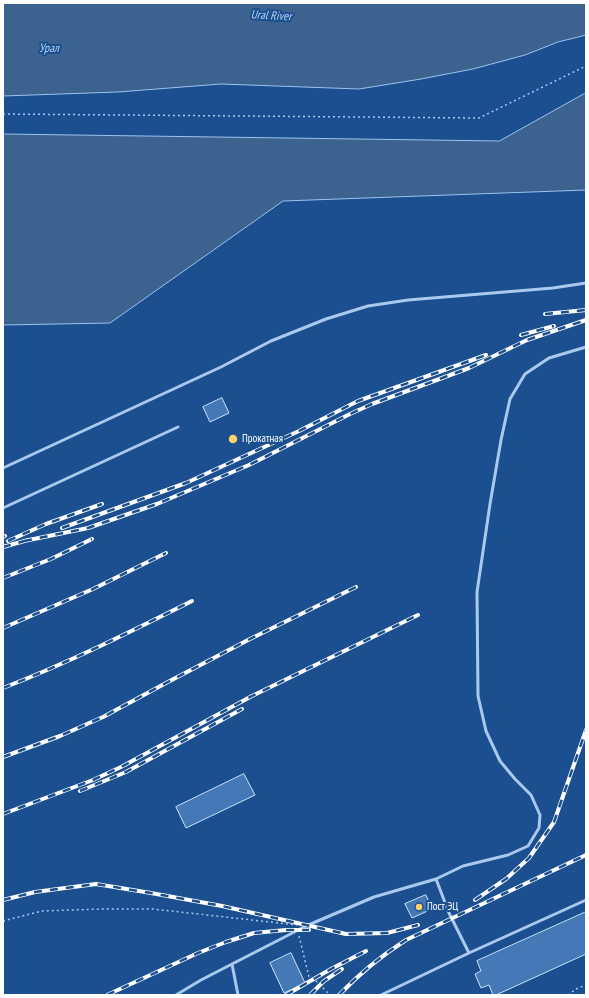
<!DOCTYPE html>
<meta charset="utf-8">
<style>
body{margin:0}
#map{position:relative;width:589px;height:998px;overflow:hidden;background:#1b4f8f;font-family:"PT Sans Narrow",sans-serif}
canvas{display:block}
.frame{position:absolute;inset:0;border:4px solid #fff;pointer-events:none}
</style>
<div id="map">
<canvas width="589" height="998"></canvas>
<div class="frame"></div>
</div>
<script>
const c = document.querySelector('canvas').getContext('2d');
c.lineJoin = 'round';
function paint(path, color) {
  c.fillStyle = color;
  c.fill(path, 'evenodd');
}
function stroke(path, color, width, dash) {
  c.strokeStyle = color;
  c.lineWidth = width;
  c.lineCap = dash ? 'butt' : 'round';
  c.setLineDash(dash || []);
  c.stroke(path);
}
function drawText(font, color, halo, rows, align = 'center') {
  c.font = font + ' "PT Sans Narrow",sans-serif';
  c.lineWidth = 4;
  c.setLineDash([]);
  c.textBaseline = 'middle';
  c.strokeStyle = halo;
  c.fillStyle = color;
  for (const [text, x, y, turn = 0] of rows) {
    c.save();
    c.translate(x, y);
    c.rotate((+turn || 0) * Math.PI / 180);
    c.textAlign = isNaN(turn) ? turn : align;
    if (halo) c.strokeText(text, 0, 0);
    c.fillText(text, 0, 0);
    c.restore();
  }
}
const water = new Path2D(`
 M3,3H586V35L558,42L525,55L473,69L421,79L359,89L221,84L118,92L3,96Z
 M586,93V190L283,201L110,323L3,325V134L499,141Z`);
const building = new Path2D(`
 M222,398L229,413L210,422L203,407Z
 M244,774L255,795L186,828L176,807Z
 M426,895L432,909L412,918L405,904Z
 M586,912V954L496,995H493L489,985L481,988L475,974L481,971L477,961Z
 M291,953L305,983L284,993L270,963Z`);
const path = new Path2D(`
 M3,114L479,118L586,66
 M3,921L42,911L103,909H153L297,925
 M299,936L309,977L316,981L330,995
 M568,995L576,989L586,985`);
const service = new Path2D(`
 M3,468L221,367L271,341L326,319L368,306L408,300L553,288L586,283
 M3,508L178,427
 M436,879L463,866L508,855L528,846L539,828L540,815L531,795L515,779L500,761L486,731L478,696L477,592L490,504L501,440L510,399L525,374L549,358L586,347
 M469,953L586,900
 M232,964L238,995
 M176,995L201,980L306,926L374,897L436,879L449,913L469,953L381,995`);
const rail = new Path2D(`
 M545,314L586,310
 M521,335L554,326
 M62,528L186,483L299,431L358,401L486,355
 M3,537L5,536
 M8,541L46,524L102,504
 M24,541L88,528L157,504L249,465L350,414L372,404L469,368L527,340L586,320
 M3,547L28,540
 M3,578L51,559L92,539
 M3,628L93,589L166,553
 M3,688C68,663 130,632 192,601
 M3,757L60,736L103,717L166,683L250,639L356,587
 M80,791L126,772L242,709
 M3,814L93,780L121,767L252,696L418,615
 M3,900L35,892L96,884L151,893L222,906L346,934L387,933L418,925
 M475,900L506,879L529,858L554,822L586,730
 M107,995L198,953L226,942L254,933L286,930H309
 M286,995L331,969L366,951
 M310,995L324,981L342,969
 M339,995C359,974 381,956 406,940L586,855`);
const markers = [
 [233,439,5,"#ffd166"],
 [419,907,4,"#ffd166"]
];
const poiNames = [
 ["Прокатная",242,439],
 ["Пост ЭЦ",427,907]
];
const waterNames = [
 ["Ural River",271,16,3],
 ["Урал",49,49]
];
paint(water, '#3c6290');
stroke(water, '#9cc4f0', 1);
paint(building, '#4478b7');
stroke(building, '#cfe3fa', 1);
stroke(path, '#a9c9ee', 1.5, [2, 3]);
stroke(service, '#a9c9ee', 3);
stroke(rail, '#fff', 4);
stroke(rail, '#1b4f8f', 2.5, [8]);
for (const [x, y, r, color] of markers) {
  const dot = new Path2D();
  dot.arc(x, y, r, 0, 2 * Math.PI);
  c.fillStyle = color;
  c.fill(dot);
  stroke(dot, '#1b4f8f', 1.5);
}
drawText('11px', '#fff', '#1b4f8f', poiNames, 'left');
drawText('italic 12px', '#b5d3f5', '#1b4f8f', waterNames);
</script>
